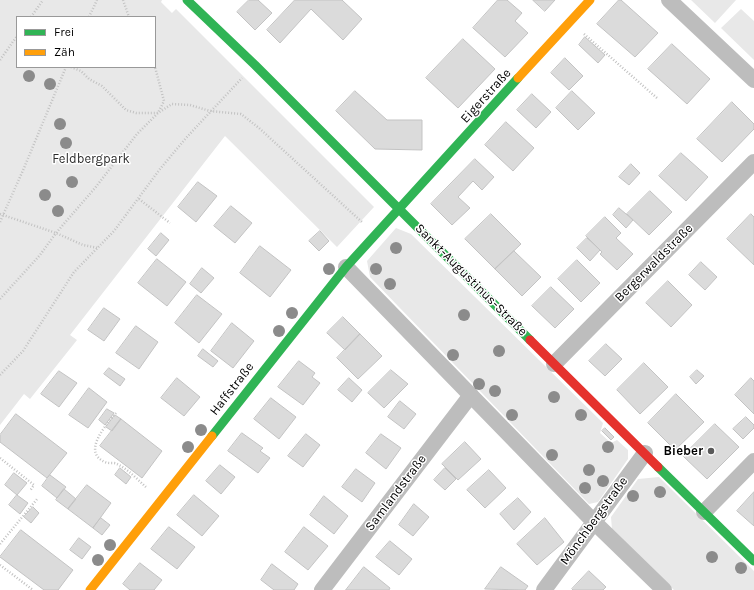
<!DOCTYPE html>
<meta charset="utf-8">
<style>
body{margin:0}
#map{position:relative;width:754px;height:590px;overflow:hidden;background:#fff;font-family:Karla,sans-serif}
canvas{display:block}
.legend{position:absolute;left:16px;top:16px;width:140px;height:52px;box-sizing:border-box;background:#fff;border:1px solid #999;margin:0;padding:5px 7px;list-style:none;font-size:12px;color:#000}
.legend li{display:flex;align-items:center;gap:8px;height:20px}
.legend b{width:20px;border:1px solid #999}
</style>
<div id="map">
<canvas width="754" height="590"></canvas>
<ul class="legend">
<li><b style="height:5px;background:#30b455"></b>Frei</li>
<li><b style="height:5px;background:#ff9f0a"></b>Zäh</li>
</ul>
</div>
<script>
const c = document.querySelector('canvas').getContext('2d');
c.lineJoin = 'round';
function paint(path, color) {
  c.fillStyle = color;
  c.fill(path, 'evenodd');
}
function stroke(path, color, width, dash) {
  c.strokeStyle = color;
  c.lineWidth = width;
  c.lineCap = dash ? 'butt' : 'round';
  c.setLineDash(dash || []);
  c.stroke(path);
}
function drawText(font, color, halo, rows, align = 'center') {
  c.font = font + ' Karla,sans-serif';
  c.lineWidth = 3;
  c.setLineDash([]);
  c.textBaseline = 'middle';
  c.strokeStyle = halo;
  c.fillStyle = color;
  for (const [text, x, y, turn = 0] of rows) {
    c.save();
    c.translate(x, y);
    c.rotate((+turn || 0) * Math.PI / 180);
    c.textAlign = isNaN(turn) ? turn : align;
    if (halo) c.strokeText(text, 0, 0);
    c.fillText(text, 0, 0);
    c.restore();
  }
}
const green = new Path2D(`
 M0,0H162L161,2L172,13L176,9L374,207L337,247L225,136L70,335L77,340L30,399L24,394L0,425ZM17,17H155V67H17Z
 M691,0H736L715,23Z
 M741,9L754,21V60L721,28Z
 M396,228L411,234L603,423L600,433L611,443L617,440L628,450V459L598,502L589,504L370,277L367,261Z
 M659,477L754,571V590H674L612,529L611,517L638,479Z`);
const building = new Path2D(`
 M249,0H258L272,13L255,30L237,12Z
 M295,0H342L362,19L343,40L311,9L280,43L267,30Z
 M498,0H507L522,13L515,21L528,33L505,57L473,28Z
 M533,0H555L545,11Z
 M619,0H621L658,33L635,57L597,24Z
 M585,37L605,55L598,63L579,45Z
 M463,39L495,69L458,108L426,78Z
 M672,44L710,79L687,104L648,69Z
 M565,58L583,76L569,90L551,73Z
 M355,91L387,120H422V150L375,149L336,111Z
 M572,91L595,113L578,130L556,108Z
 M532,94L551,112L536,128L517,110Z
 M732,102L754,124V129L722,162L697,139Z
 M506,122L534,148L513,171L485,145Z
 M681,153L708,177L686,201L659,176Z
 M475,159L494,177L482,190L473,181L458,197L470,208L452,225L431,204Z
 M631,164L640,173L629,185L619,177Z
 M198,182L217,196L196,222L178,207Z
 M650,191L672,212L649,235L627,214Z
 M231,206L252,223L235,243L214,226Z
 M619,208L633,220L626,228L613,215Z
 M491,214L521,244L495,269L465,239Z
 M751,214L754,217V265L727,239Z
 M605,217L621,233L616,238L633,254L617,270L600,254L602,252L586,236Z
 M320,231L329,241L319,251L309,241Z
 M161,233L169,240L156,256L148,249Z
 M587,238L600,250L590,261L577,248Z
 M260,246L291,270L270,297L240,273Z
 M514,251L541,277L522,296L495,269Z
 M157,259L186,282L167,306L138,283Z
 M577,260L600,283L581,302L558,279Z
 M701,262L717,277L705,290L689,275Z
 M202,268L214,278L201,293L190,284Z
 M668,281L692,305L671,327L646,303Z
 M551,287L574,309L555,328L532,306Z
 M197,295L222,314L199,343L175,323Z
 M104,308L120,319L104,341L88,330Z
 M343,317L360,334L345,350L327,333Z
 M232,323L254,341L233,368L211,351Z
 M136,326L158,342L139,369L116,353Z
 M360,334L382,356L358,379L337,358Z
 M606,344L622,359L605,376L589,361Z
 M203,349L218,361L213,367L198,356Z
 M299,361L315,373L312,377L320,383L303,405L278,387Z
 M644,363L668,387L640,414L617,390Z
 M109,368L125,379L120,386L104,374Z
 M391,370L408,384L384,408L368,393Z
 M697,370L704,376L696,384L690,377Z
 M59,371L77,383L59,407L41,394Z
 M177,378L200,397L184,416L161,398Z
 M349,378L362,390L352,402L338,390Z
 M751,378L754,381V414L735,395Z
 M89,388L107,402L88,428L69,415Z
 M676,394L704,422L675,450L648,423Z
 M271,398L296,417L279,439L254,419Z
 M400,401L416,414L404,429L388,417Z
 M107,409L114,413L105,425L99,420Z
 M16,414L67,453L47,478L0,442V435Z
 M115,415L121,419L112,431L106,427Z
 M746,417L754,425V428L743,439L733,429Z
 M121,419L162,451L142,478L100,446Z
 M715,424L739,447L707,479L683,456Z
 M605,428L614,437L611,440L602,431Z
 M242,433L263,448L260,451L270,458L258,473L228,451Z
 M306,434L320,445L303,467L288,456Z
 M381,434L401,448L386,469L366,453Z
 M465,442L481,459L458,480L442,464Z
 M220,465L235,477L221,494L206,481Z
 M120,468L131,477L126,484L115,475Z
 M445,468L456,479L445,490L434,480Z
 M356,469L375,483L362,502L342,487Z
 M489,470L506,488L485,508L467,490Z
 M14,473L27,483L17,495L5,485Z
 M50,475L66,487L57,498L42,486Z
 M87,485L111,503L93,528L68,509Z
 M64,489L76,499L68,509L56,500Z
 M754,492V526L737,511Z
 M17,495L28,503L20,514L9,505Z
 M194,495L219,516L202,536L177,515Z
 M324,496L348,516L334,534L310,515Z
 M518,498L531,512L514,530L500,514Z
 M414,504L429,517L413,536L399,525Z
 M33,507L39,513L31,523L24,517Z
 M101,518L110,525L102,535L93,528Z
 M545,518L564,542L537,565L517,544Z
 M169,527L195,547L177,569L151,549Z
 M304,527L328,546L308,570L285,552Z
 M21,530L73,570L58,590H44L0,557Z
 M79,538L91,547L82,559L70,550Z
 M390,541L412,559L399,575L376,557Z
 M140,563L162,580L154,590H130L123,584Z
 M272,564L298,584L294,590H274L261,580Z
 M364,567L390,588L389,590H346Z
 M501,567L528,586L525,590L485,589Z
 M589,571L606,587L603,590H573L572,589Z`);
const path = new Path2D(`
 M123,0L129,17
 M31,17L43,0
 M89,17L97,0
 M584,34L657,98
 M0,60L17,36
 M71,67L81,71L89,79L102,86L126,110L136,113H158L172,104L190,105L210,111L241,114L259,128L363,223
 M139,199L170,223
 M0,214L56,233L83,245L98,248
 M0,222L24,168L66,67
 M0,299L40,255L56,233L95,188L137,134L158,113L164,101L155,67
 M0,375L23,351L74,272L114,231L160,169L186,138L242,78
 M116,413C107,424 81,452 105,462C109,464 114,462 117,464C128,469 138,480 147,488
 M0,458L34,485L30,491
 M0,544L38,498
 M0,565L33,590`);
const street = new Path2D(`
 M669,0L754,80
 M346,267L593,521L664,590
 M554,364L754,162
 M704,512L754,461
 M322,590L471,395
 M544,590L645,453`);
const fast = new Path2D(`
 M187,0L255,65L530,340
 M212,436L346,267L518,78
 M658,467L754,561`);
const slow = new Path2D(`
 M518,78L590,0
 M90,590L212,436`);
const jam = new Path2D(`
 M530,340L658,467`);
const trees = [
 [29,76],
 [50,84],
 [60,124],
 [66,143],
 [72,182],
 [45,195],
 [58,211],
 [396,248],
 [329,269],
 [376,269],
 [390,284],
 [292,313],
 [464,315],
 [279,331],
 [499,351],
 [453,355],
 [479,384],
 [495,391],
 [554,397],
 [512,415],
 [581,415],
 [201,430],
 [188,447],
 [608,447],
 [552,455],
 [589,470],
 [603,481],
 [585,488],
 [660,492],
 [633,496],
 [110,545],
 [712,557],
 [98,560],
 [741,568]
];
const markers = [
 [711,451,4,"#595959"]
];
const streetNames = [
 ["Eigerstraße",486,96,-48],
 ["Bergerwaldstraße",654,263,-45],
 ["Sankt-Augustinus-Straße",471,280,45],
 ["Haffstraße",232,389,-52],
 ["Samlandstraße",396,493,-53],
 ["Mönchbergstraße",594,521,-54]
];
const parkNames = [
 ["Feldbergpark",91,159]
];
const poiNames = [
 ["Bieber",703,451]
];
paint(green, '#e8e8e8');
paint(building, '#dbdbdb');
stroke(building, '#c3c3c3', 1);
stroke(path, '#c2c2c2', 2.5, [1, 2]);
stroke(street, '#bdbdbd', 16);
stroke(fast, '#30b455', 9);
stroke(slow, '#ff9f0a', 9);
stroke(jam, '#e5322d', 9);
c.fillStyle = '#8b8b8b';
for (const [x, y] of trees) {
  c.beginPath();
  c.arc(x, y, 6, 0, 2 * Math.PI);
  c.fill();
}
for (const [x, y, r, color] of markers) {
  const dot = new Path2D();
  dot.arc(x, y, r, 0, 2 * Math.PI);
  c.fillStyle = color;
  c.fill(dot);
  stroke(dot, '#fff', 1.5);
}
drawText('13px', '#000', '#fff', streetNames);
drawText('13px', '#2c2c2c', '#fff', parkNames);
drawText('bold 13px', '#000', '#fff', poiNames, 'right');
</script>
